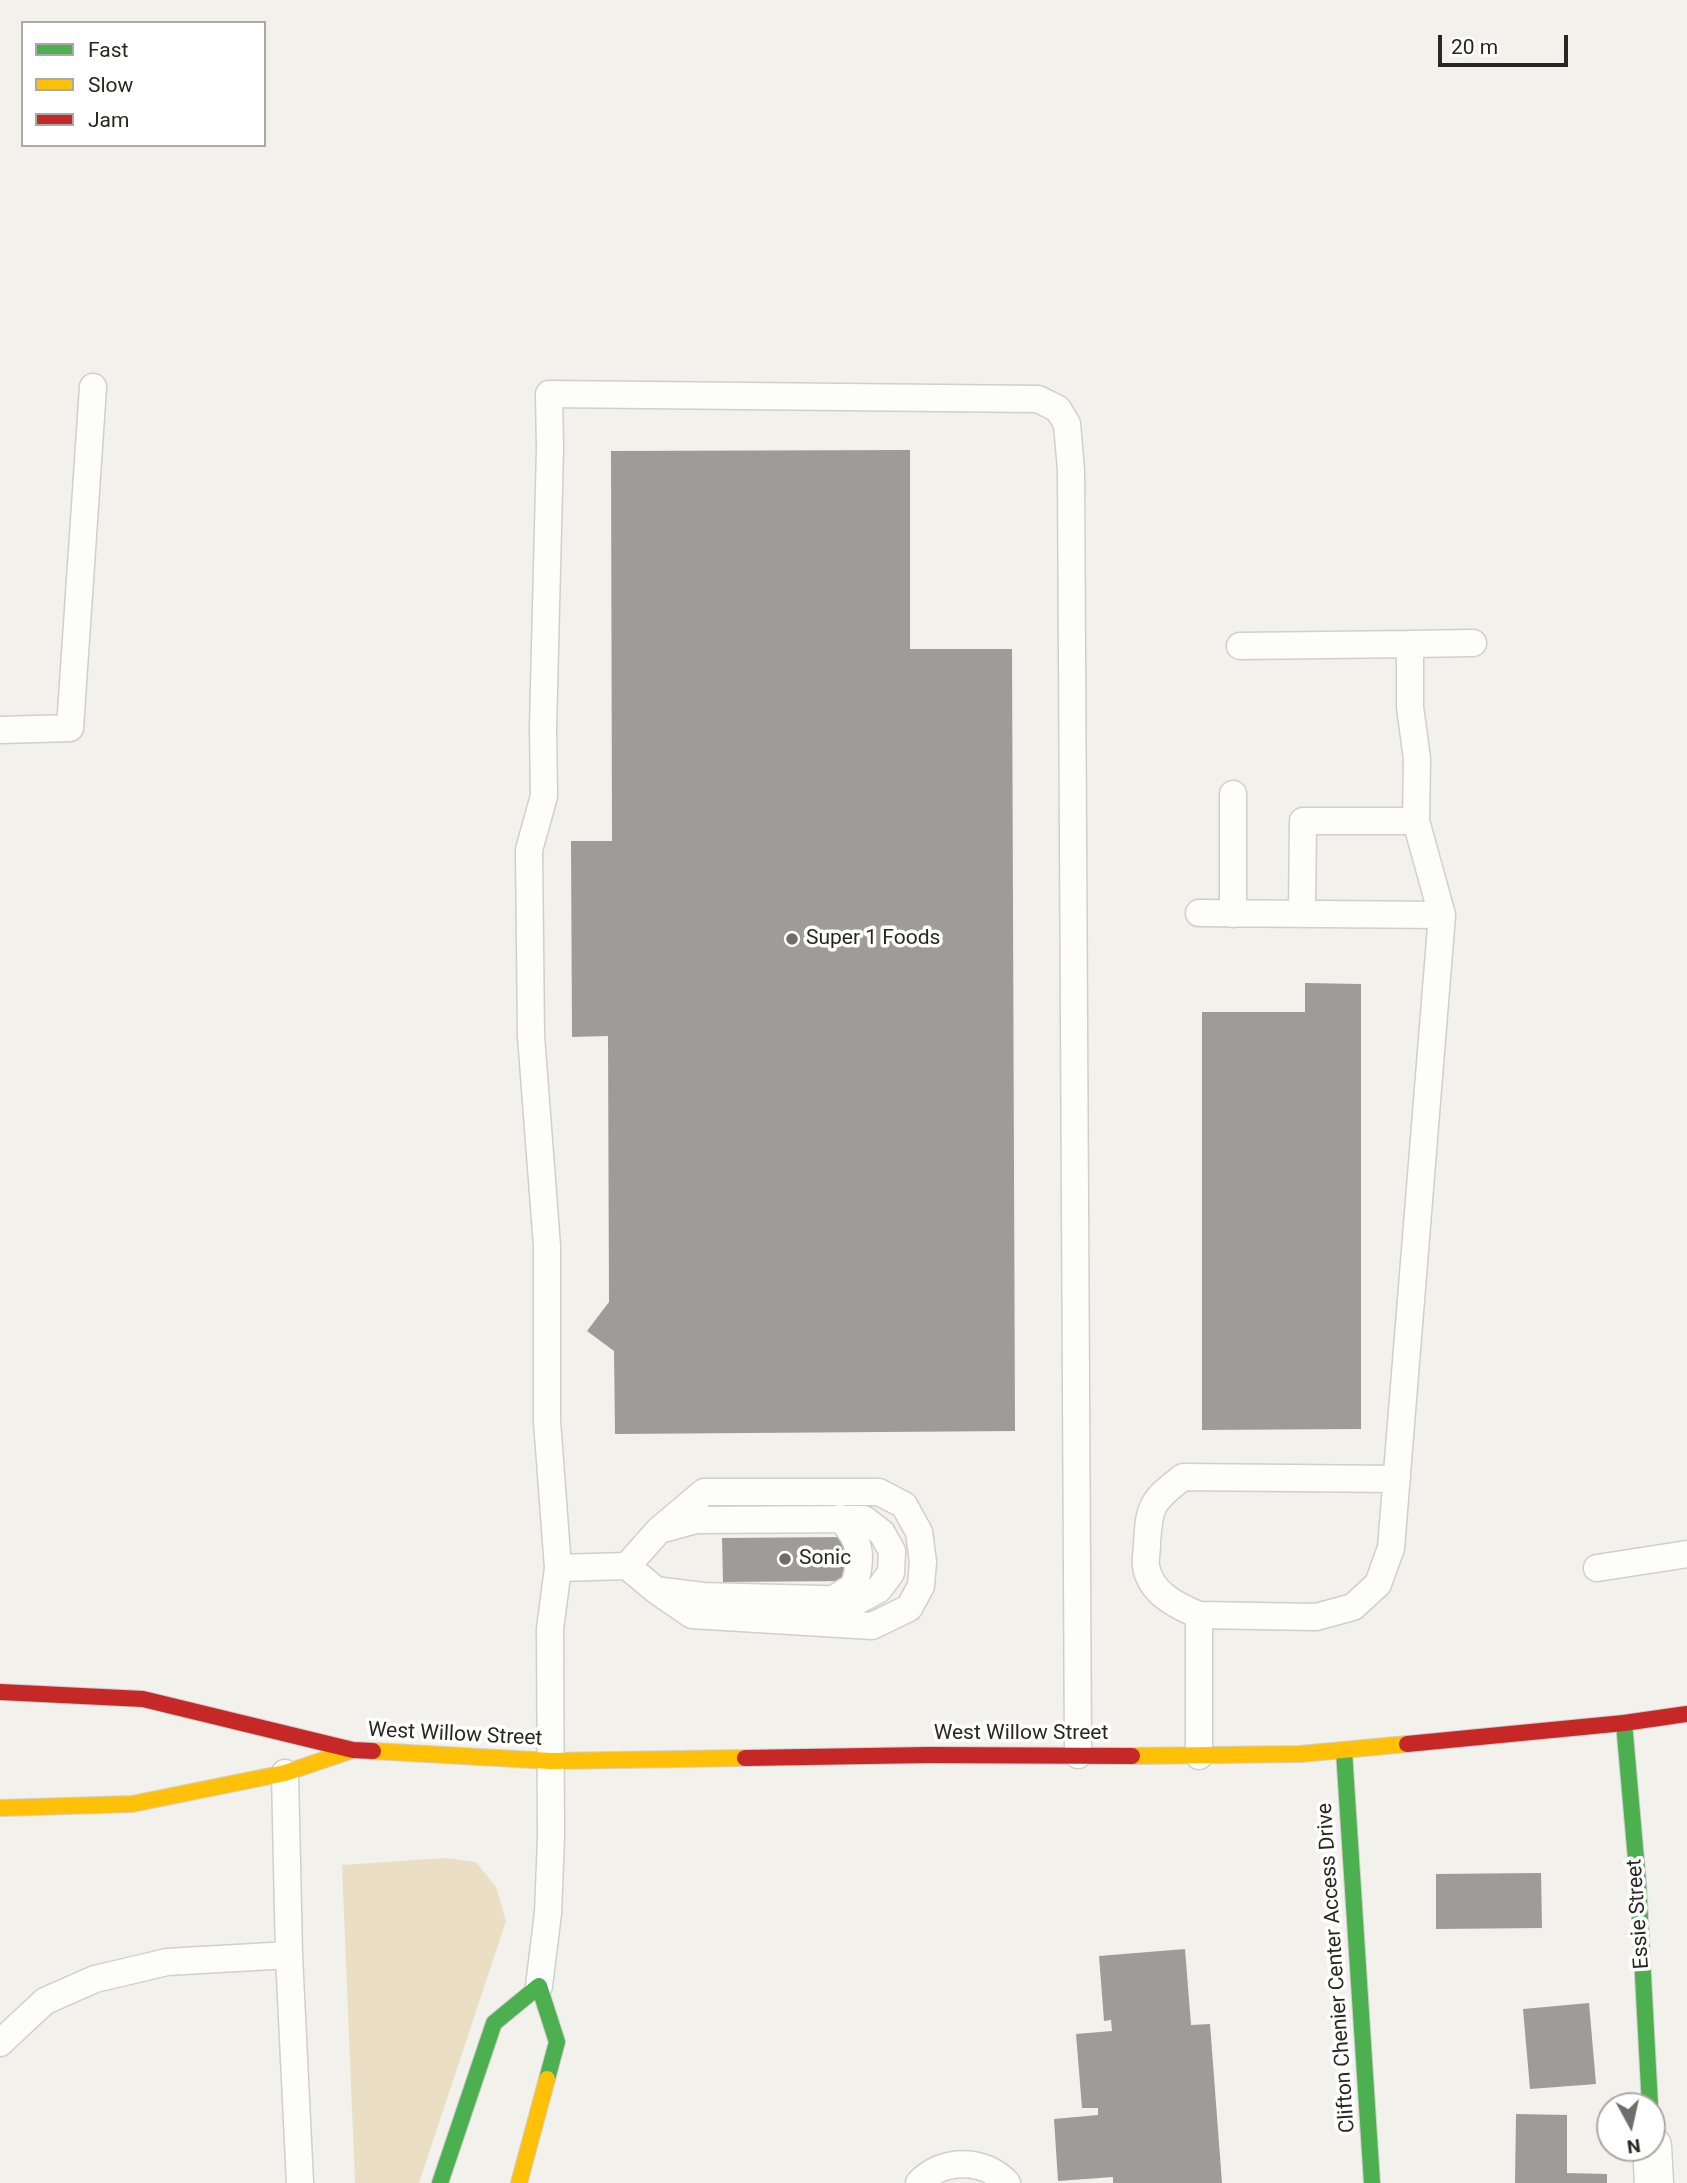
<!DOCTYPE html>
<style>
body{margin:0}
#map{position:relative;width:1687px;height:2183px;overflow:hidden;background:#f2f1ec;font-family:Roboto,sans-serif}
canvas{display:block}
.legend{position:absolute;left:21px;top:21px;width:245px;height:126px;box-sizing:border-box;background:#fff;border:2px solid #a9a9a7;margin:0;padding:9px 12px;list-style:none;font-size:21px;color:#282724}
.legend li{display:flex;align-items:center;gap:14px;height:35px}
.legend b{width:35px;border:2px solid #a9a9a7}
.north{position:absolute;left:1596px;top:2092px;width:70px;height:70px;box-sizing:border-box;background:#fff;border:2px solid #a9a9a7;border-radius:50%;rotate:172deg;font-size:19px;font-weight:700;line-height:28px;text-align:center;color:#282724}
.north::after{content:'';display:block;margin:auto;width:24px;height:32px;background:#6f6e6a;clip-path:polygon(50% 0,100% 100%,50% 72%,0 100%)}
.scale{position:absolute;left:1438px;top:35px;width:130px;height:32px;box-sizing:border-box;border:4px solid #282724;border-top:0;padding-left:9px;font-size:21px;line-height:24px;white-space:nowrap;color:#282724;-webkit-text-stroke:5px #fff;paint-order:stroke}
</style>
<div id="map">
<canvas width="1687" height="2183"></canvas>
<ul class="legend">
<li><b style="height:9px;background:#4caf50"></b>Fast</li>
<li><b style="height:9px;background:#ffc107"></b>Slow</li>
<li><b style="height:9px;background:#c62828"></b>Jam</li>
</ul>
<div class="north">N</div>
<div class="scale">20 m</div>
</div>
<script>
const c = document.querySelector('canvas').getContext('2d');
c.lineJoin = 'round';
function paint(path, color) {
  c.fillStyle = color;
  c.fill(path, 'evenodd');
}
function stroke(path, color, width, dash) {
  c.strokeStyle = color;
  c.lineWidth = width;
  c.lineCap = dash ? 'butt' : 'round';
  c.setLineDash(dash || []);
  c.stroke(path);
}
function drawText(font, color, halo, rows, align = 'center') {
  c.font = font + ' Roboto,sans-serif';
  c.lineWidth = 7;
  c.setLineDash([]);
  c.textBaseline = 'middle';
  c.strokeStyle = halo;
  c.fillStyle = color;
  for (const [text, x, y, turn = 0] of rows) {
    c.save();
    c.translate(x, y);
    c.rotate((+turn || 0) * Math.PI / 180);
    c.textAlign = isNaN(turn) ? turn : align;
    if (halo) c.strokeText(text, 0, 0);
    c.fillText(text, 0, 0);
    c.restore();
  }
}
const green = new Path2D(`
 M445,1858L476,1862L496,1887L506,1921L419,2183H355L342,1865Z`);
const building = new Path2D(`
 M910,450V649H1012L1015,1431L615,1434L614,1351L587,1331L609,1302L608,1036L572,1037L571,841H612L611,451Z
 M1305,983L1361,984V1429L1202,1430V1012H1305Z
 M847,1537L848,1581L723,1582L722,1538Z
 M1541,1873L1542,1928L1436,1929V1874Z
 M1185,1949L1191,2025L1210,2024L1222,2183H1113V2177L1058,2181L1054,2119L1098,2115V2108H1082L1076,2034L1112,2031L1111,2020L1104,2021L1099,1956Z
 M1589,2003L1596,2084L1530,2089L1523,2009Z
 M1516,2114L1567,2115V2173L1607,2174V2183H1515Z`);
const lane = new Path2D(`
 M1240,646L1410,644
 M0,730L70,728L93,387
 M1302,913L1303,821H1416
 M1233,914V794
 M1442,915L1416,821L1417,759L1410,707V644L1473,643
 M558,1568L627,1566L657,1591L692,1615L872,1626L909,1608L921,1586L923,1562L919,1532L904,1505L879,1492H704L659,1530L627,1566
 M1597,1568L1687,1554
 M662,1591L703,1596L859,1600L878,1590L891,1573L892,1551L882,1533L864,1519L696,1520L663,1529
 M832,1600L854,1586C863,1557 861,1540 840,1518
 M1199,1615C1177,1606 1150,1593 1146,1566C1145,1560 1147,1551 1147,1544C1149,1505 1152,1501 1183,1477L1397,1479
 M1199,1756V1615L1316,1617L1353,1607L1378,1584L1391,1548L1442,915L1199,913
 M285,1773L289,1955L300,2183
 M539,1986L548,1913L551,1838L550,1629L558,1568L547,1421V1246L531,1036L529,850L544,796L543,728L550,448L549,394L1038,399L1058,409L1067,424L1071,470L1078,1755
 M0,2043L45,2001L95,1979L167,1962L289,1955
 M919,2183C942,2158 984,2158 1007,2183`);
const street = new Path2D(`
 M1652,2146L1654,2183`);
const fast = new Path2D(`
 M1624,1723L1638,1882L1650,2106
 M1344,1751L1372,2183
 M440,2183L494,2023L539,1986L557,2042L547,2079`);
const slow = new Path2D(`
 M373,1751L551,1761L745,1758
 M1132,1756L1300,1754L1407,1744
 M0,1808L132,1804L285,1773L353,1750
 M519,2183L547,2079`);
const jam = new Path2D(`
 M0,1692L143,1699L353,1750L373,1751
 M1407,1744L1624,1723L1687,1714
 M745,1758L929,1755L1132,1756`);
const markers = [
 [792,939,7,"#6f6e6a"],
 [785,1559,7,"#6f6e6a"]
];
const poiNames = [
 ["Super 1 Foods",806,939],
 ["Sonic",799,1559]
];
const streetNames = [
 ["West Willow Street",1021,1734],
 ["West Willow Street",455,1735,3],
 ["Essie Street",1639,1914,-94],
 ["Clifton Chenier Center Access Drive",1337,1968,-94]
];
paint(green, '#eadfc4');
paint(building, '#9d9c98');
stroke(lane, '#d0cfcc', 29);
stroke(street, '#d0cfcc', 41);
stroke(fast, '#d0cfcc', 18);
stroke(slow, '#d0cfcc', 18);
stroke(jam, '#d0cfcc', 18);
stroke(lane, '#fdfdfc', 26);
stroke(street, '#fdfdfc', 38);
stroke(fast, '#4caf50', 16);
stroke(slow, '#ffc107', 16);
stroke(jam, '#c62828', 16);
for (const [x, y, r, color] of markers) {
  const dot = new Path2D();
  dot.arc(x, y, r, 0, 2 * Math.PI);
  c.fillStyle = color;
  c.fill(dot);
  stroke(dot, '#fff', 2.5);
}
drawText('21px', '#282724', '#fff', poiNames, 'left');
drawText('21px', '#282724', '#fff', streetNames);
</script>
